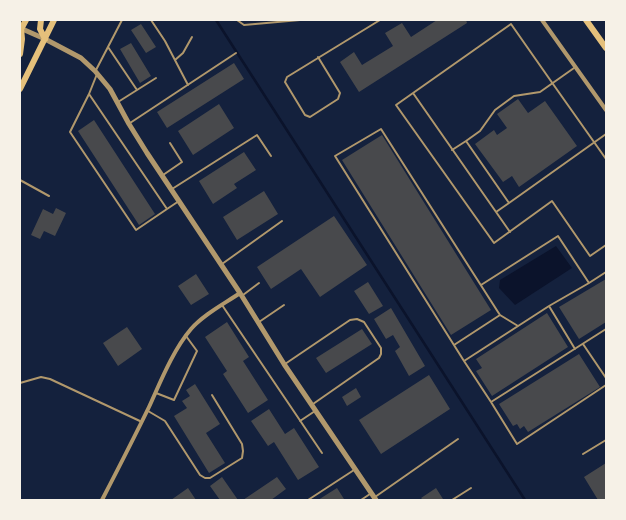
<!DOCTYPE html>
<style>
body{margin:0}
#map{position:relative;width:626px;height:520px;overflow:hidden;background:#14213d;font-family:"Golos Text",sans-serif}
canvas{display:block}
.frame{position:absolute;inset:0;border:21px solid #f6f1e7;pointer-events:none}
</style>
<div id="map">
<canvas width="626" height="520"></canvas>
<div class="frame"></div>
</div>
<script>
const c = document.querySelector('canvas').getContext('2d');
c.lineJoin = 'round';
function paint(path, color) {
  c.fillStyle = color;
  c.fill(path, 'evenodd');
}
function stroke(path, color, width, dash) {
  c.strokeStyle = color;
  c.lineWidth = width;
  c.lineCap = dash ? 'butt' : 'round';
  c.setLineDash(dash || []);
  c.stroke(path);
}
const water = new Path2D(`
 M556,246L572,268L515,305L499,288L500,280Z`);
const stream = new Path2D(`
 M216,20L525,500`);
const building = new Path2D(`
 M437,20H466L467,23L359,92L340,62L354,52L362,65L393,46L385,33L402,23L411,37Z
 M141,24L156,47L146,53L131,30Z
 M131,43L151,76L140,83L120,49Z
 M234,63L244,79L167,128L157,112Z
 M518,99L528,113L545,101L577,146L519,187L512,176L503,182L475,144L494,130L497,135L507,128L497,114Z
 M219,104L234,128L193,155L178,131Z
 M94,120L155,214L139,225L78,131Z
 M382,135L491,310L451,335L342,160Z
 M244,152L256,170L234,184L237,188L213,204L199,181Z
 M264,191L278,214L237,240L223,217Z
 M56,208L66,213L55,236L44,231L40,239L31,235L43,209L53,214Z
 M334,216L367,265L320,297L301,269L271,289L257,267Z
 M196,274L209,294L191,305L178,286Z
 M606,279V322L579,339L559,307Z
 M368,282L383,306L369,314L354,291Z
 M391,308L425,366L409,376L395,351L400,347L393,335L386,339L374,319Z
 M547,313L568,347L492,396L476,371L482,368L476,359Z
 M227,322L249,357L243,361L268,400L248,413L223,374L227,371L205,337Z
 M127,327L142,349L118,366L103,343Z
 M362,329L372,344L326,373L316,358Z
 M579,354L600,387L528,432L524,426L520,429L517,424L513,426L499,404Z
 M429,375L450,409L381,454L359,420Z
 M195,384L220,424L206,433L225,463L209,473L174,416L187,408L182,401L190,396L186,390Z
 M356,388L361,397L347,406L342,397Z
 M269,409L285,434L294,428L319,467L298,480L274,442L268,446L251,421Z
 M606,463V500H598L584,477Z
 M222,477L238,500H220L210,486Z
 M277,477L286,489L271,500H243Z
 M188,488L196,500H171Z
 M337,488L344,499L342,500H318Z
 M436,488L443,499L440,500H423L421,498Z`);
const service = new Path2D(`
 M151,20L165,41L188,85
 M237,20L244,25L300,20
 M108,47L137,90
 M318,57L340,93L338,99L310,117L305,115L285,82L287,77C318,58 349,39 380,20
 M175,60L183,53L192,37
 M574,68L540,92L514,96L495,110L480,131L466,141L509,203L606,134
 M96,70L122,20
 M97,74L89,94L167,209L179,201
 M413,93L510,232
 M89,94L70,132L136,230L167,209
 M118,102L156,78
 M130,123L236,53
 M452,150L466,141
 M606,159L553,84L511,24L396,105L494,243L552,201L590,256L606,245
 M163,175L182,162L170,143
 M20,180L49,196
 M172,189L257,135L271,156
 M496,212L509,203
 M222,264L282,221
 M481,285L558,236L589,283
 M243,295L259,283
 M222,305L322,453
 M549,306L589,283L606,272
 M259,322L284,305
 M606,329L491,402L517,444L606,385
 M583,344L606,378
 M454,345L500,315
 M464,361L335,156L381,129L498,312L500,315L518,326
 M285,364L350,320L357,319L364,322L381,348V354L379,358L313,404
 M20,383L41,377L50,379L142,422
 M156,393L174,400L197,351L186,336
 M491,402L464,361L549,306L575,349
 M148,411L165,421L200,475L205,478H210L242,458L243,451L242,444L212,395
 M300,421L315,411
 M583,454L606,440
 M375,497L458,439
 M308,500L354,470
 M361,500L370,494
 M452,500L471,488`);
const minor = new Path2D(`
 M542,20L606,110
 M102,500C118,469 134,438 149,407C160,383 173,350 191,329C204,314 224,304 240,293`);
const tertiary = new Path2D(`
 M20,28L45,39L81,58L95,71L110,89L129,124L147,153L240,293L284,364L376,500`);
const primary = new Path2D(`
 M41,20L40,29L45,39
 M20,31L26,20
 M20,54L22,39L21,28
 M20,89L54,20`);
const trunk = new Path2D(`
 M586,20L606,48`);
paint(water, '#0b132b');
stroke(stream, '#0b132b', 2.5);
paint(building, '#48494c');
stroke(service, '#b1986c', 2);
stroke(minor, '#b1986c', 4);
stroke(tertiary, '#b1986c', 5);
stroke(primary, '#e5c07b', 6);
stroke(trunk, '#e5c07b', 6);
</script>
